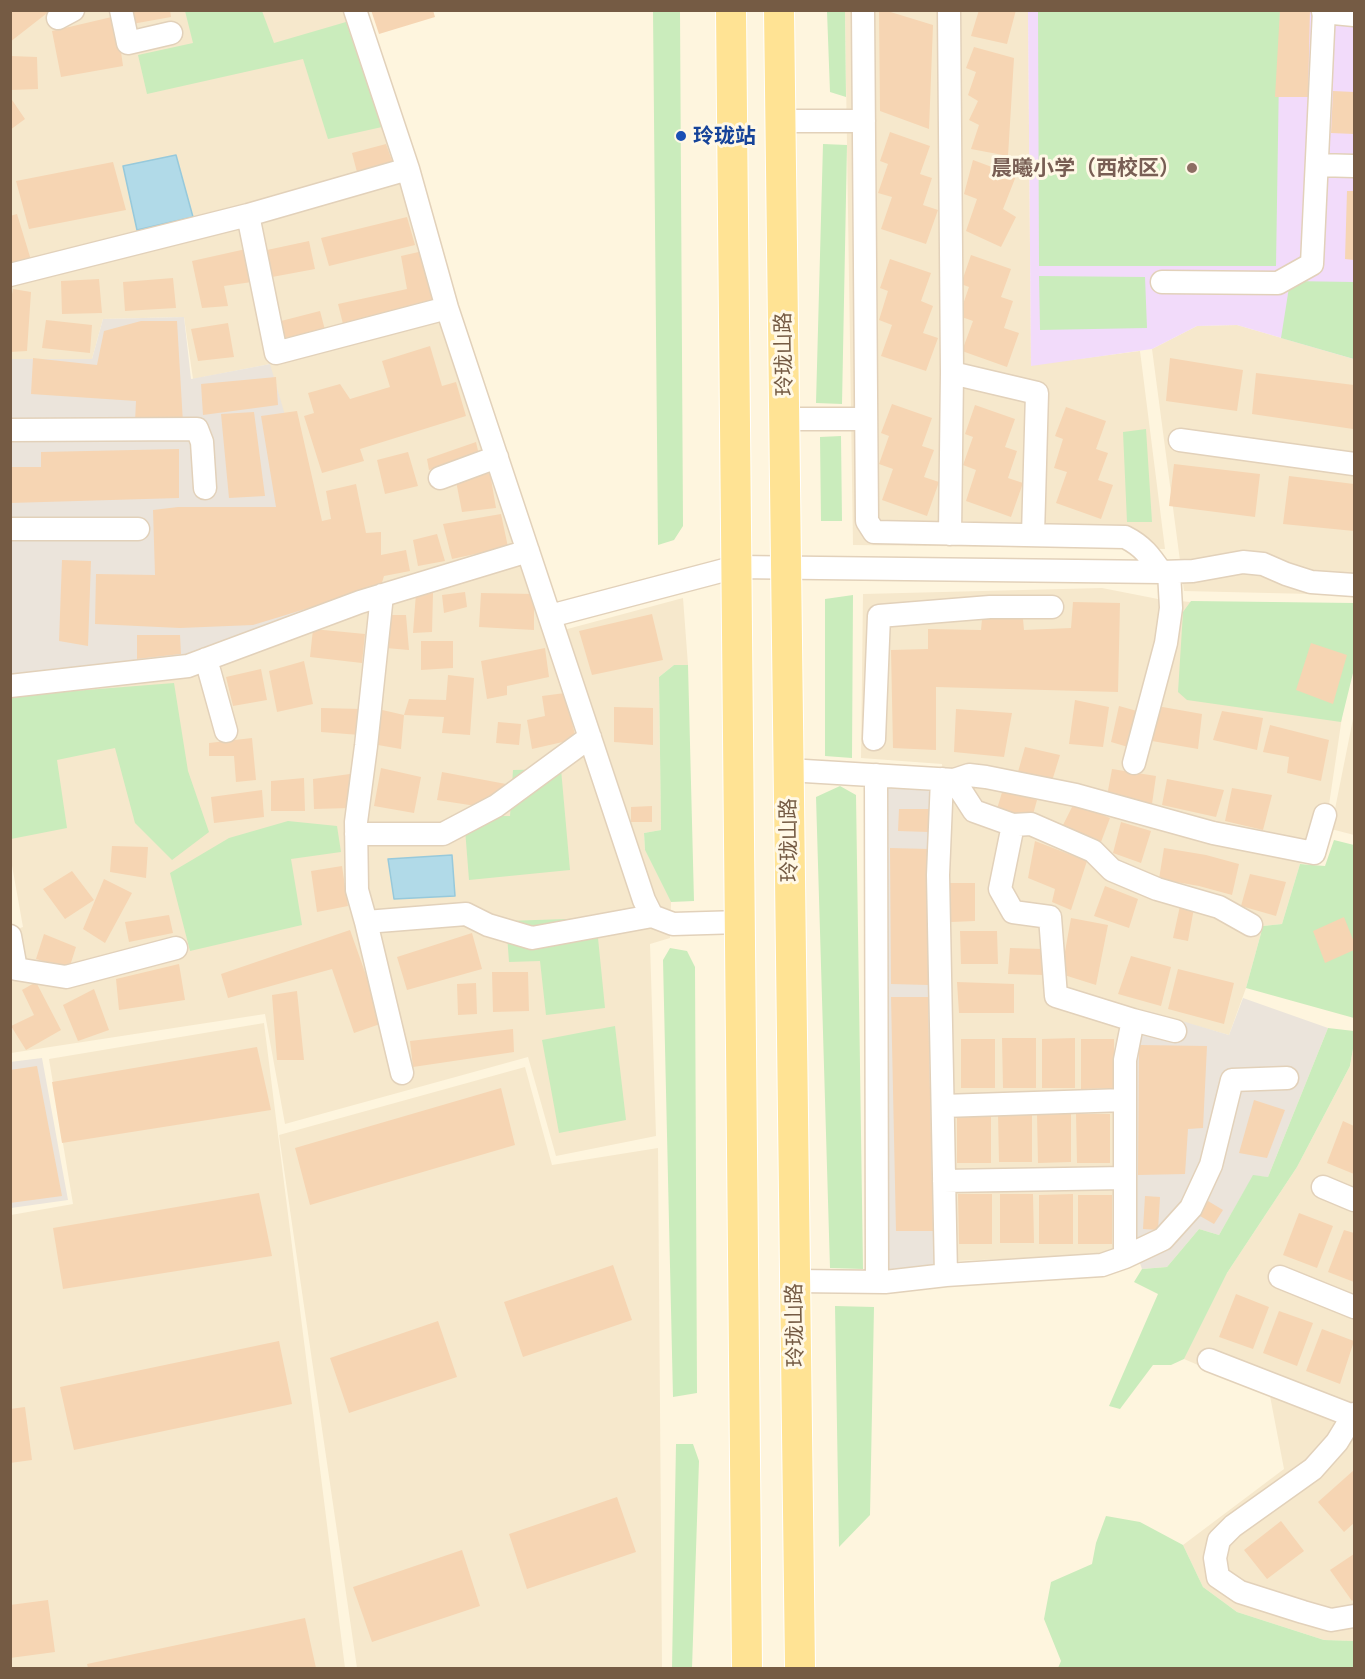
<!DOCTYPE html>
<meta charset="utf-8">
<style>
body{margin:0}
#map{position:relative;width:1365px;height:1679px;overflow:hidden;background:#fef5de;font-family:"Golos Text",sans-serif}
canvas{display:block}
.frame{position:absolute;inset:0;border:12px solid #755b44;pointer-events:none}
</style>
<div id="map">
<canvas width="1365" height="1679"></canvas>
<div class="frame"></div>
</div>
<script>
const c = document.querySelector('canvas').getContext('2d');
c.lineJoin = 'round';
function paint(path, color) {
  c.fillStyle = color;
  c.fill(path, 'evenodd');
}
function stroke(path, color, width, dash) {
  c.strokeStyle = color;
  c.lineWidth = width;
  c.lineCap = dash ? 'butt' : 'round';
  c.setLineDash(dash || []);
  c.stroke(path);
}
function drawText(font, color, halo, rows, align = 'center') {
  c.font = font + ' "Golos Text","Noto Sans SC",sans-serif';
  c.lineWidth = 6;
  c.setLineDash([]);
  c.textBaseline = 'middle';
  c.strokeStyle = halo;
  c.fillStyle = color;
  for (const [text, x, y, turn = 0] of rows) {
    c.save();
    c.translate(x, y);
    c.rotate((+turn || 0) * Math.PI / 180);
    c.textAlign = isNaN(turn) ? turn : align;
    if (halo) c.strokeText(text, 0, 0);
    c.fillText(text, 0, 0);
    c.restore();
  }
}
const residential = new Path2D(`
 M11,11H345L545,635L683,598L688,665H674L659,677L661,830L644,833L645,850L671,902L670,938L650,944L656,1136L556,1156L528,1057L285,1124L265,1014L11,1053V931L23,927L11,860V677L270,364L193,379L184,317L103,319L92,359H11Z
 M845,11H1028L1031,365L1140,351L1165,549L853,545Z
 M1237,325L1354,359V595L1184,591L1152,349L1197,326Z
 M1102,588L1158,599L1352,617L1342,717L1321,859L1300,864L1282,924L1263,926L1246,988L1229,1035L1147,1012L1133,1057L1132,1241L1105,1255L954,1261L947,833L942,764L861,758L863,594Z
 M1354,714V835L1331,829Z
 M264,1023L345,1668H11V1215L73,1204L49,1059Z
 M1354,1043V1641L1324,1640L1237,1612L1203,1587L1183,1545L1284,1469L1270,1396L1184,1359L1227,1273L1297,1167L1350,1066Z
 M525,1067L552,1165L658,1148L662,1668H357L279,1135Z`);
const industrial = new Path2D(`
 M184,317L191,379L270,364L340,603L189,659L11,677V359H92L103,319Z
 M886,786H932L936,1265L883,1270Z
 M1243,998L1328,1028L1268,1177L1253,1176L1219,1235L1199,1229L1167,1267L1142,1269L1132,1241L1133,1057L1148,1011L1229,1035Z
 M42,1058L68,1200L11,1208L10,1062Z`);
const education = new Path2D(`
 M1028,11H1354V359L1237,325L1197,326L1152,349L1031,366Z`);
const green = new Path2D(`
 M185,11H262L274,43L346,22L382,127L328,139L303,59L147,94L138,55L193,43Z
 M653,11H680L683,526L674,540L658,545Z
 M827,11H845L846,97L830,92Z
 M1038,11H1280L1276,266H1039Z
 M823,144L847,145L842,404L816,403Z
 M1039,276L1145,277L1147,328L1040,330Z
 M1290,281L1354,282V359L1281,338Z
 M1146,429L1152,522H1127L1123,432Z
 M841,436L842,521H821L820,437Z
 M853,595L852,758L825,756V599Z
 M1191,601L1354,603V669L1341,722L1187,700L1178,692L1183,612Z
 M674,665H688L694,901L671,902L645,850L644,833L661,830L659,677Z
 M174,683L188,771L209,832L172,860L135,823L115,748L57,760L67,828L11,839L10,696Z
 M561,769L570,870L469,880L464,816H510L513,770Z
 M840,786L856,795L863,1269L830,1268L816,797Z
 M288,821L337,826L341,852L291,859L302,925L190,951L170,873L229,838Z
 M1334,840L1354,845V1018L1246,988L1263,926L1282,924L1300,864L1325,866Z
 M596,918L605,1008L546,1015L540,961L509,962L506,921Z
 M670,948L687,951L695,967L697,1393L673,1397L663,960Z
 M615,1026L626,1120L559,1133L542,1040Z
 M1328,1028L1354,1031V1043L1350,1066L1297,1167L1227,1273L1184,1359L1171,1365H1153L1120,1409L1109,1406L1158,1294L1134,1282L1142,1269L1167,1267L1199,1229L1219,1235L1253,1175L1268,1177Z
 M835,1306L874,1307L870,1515L839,1547Z
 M676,1444H693L699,1461L692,1668H672Z
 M1106,1516L1140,1522L1183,1545L1203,1587L1237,1612L1324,1640L1354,1641V1668H1058L1061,1661L1044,1619L1051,1582L1092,1564L1096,1543Z`);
const water = new Path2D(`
 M176,155L193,217L137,230L123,166Z
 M452,855L455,896L394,899L388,859Z`);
const building = new Path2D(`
 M10,10H51L10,42Z
 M131,10H170L171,17L132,24Z
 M371,10H433L435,17L379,34Z
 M879,10H884L933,25L929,129L880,111Z
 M979,10H1016L1007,44L971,36Z
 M1280,10H1310L1308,97H1275Z
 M116,16L123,66L61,77L52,31Z
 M974,47L1014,58L1008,156L971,149L979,125L969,120L978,101L968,95L976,72L966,68Z
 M10,56L37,57L38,89L10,90Z
 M1333,91L1354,92V134L1331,133Z
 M10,97L25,119L10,130Z
 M890,132L930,146L920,174L932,178L923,205L938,210L926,244L881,229L892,197L878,193L888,164L880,161Z
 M386,144L394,166L358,176L352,153Z
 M973,160L1016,176L1003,209L1016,217L1001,247L966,231L977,199L964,194Z
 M113,162L126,210L29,229L16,181Z
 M1347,191H1354V260L1345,259Z
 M17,214L31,260L10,264V216Z
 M407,217L415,245L329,266L321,238Z
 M309,241L315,269L272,277L267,250Z
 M246,249L252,282L224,286L228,306L202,308L192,261Z
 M423,251L436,300L343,324L338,304L407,289L401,256Z
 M971,255L1011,269L1001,297L1013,301L1004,328L1019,333L1007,367L962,351L973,321L959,316L969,287L961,284Z
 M890,259L931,273L921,301L933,306L923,333L938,338L926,371L881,356L892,325L879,320L888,291L880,288Z
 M173,278L176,308L125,311L123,282Z
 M99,279L102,313L62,314L61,281Z
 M13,289L31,292L27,351L10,352V305Z
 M320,311L325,330L285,338L281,321Z
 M46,320L92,325L90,353L42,348Z
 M141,321H177L183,423L135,422L136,401L31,394L33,358L97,365L104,331Z
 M228,323L234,357L198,361L191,329Z
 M430,346L442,386L456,382L466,416L360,449L364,461L322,473L304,416L314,413L308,393L340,384L350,399L390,387L382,361Z
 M1170,358L1243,370L1237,411L1166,401Z
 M1256,373L1354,385L1353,429L1252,414Z
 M276,377L278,405L203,415L201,384Z
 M892,404L932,418L922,446L934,450L924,477L939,482L927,516L882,500L893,469L879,464L889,436L881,433Z
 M975,405L1015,419L1005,447L1017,451L1008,478L1023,483L1011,517L966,501L976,470L963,465L973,437L965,434Z
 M1066,407L1106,421L1096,449L1108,453L1098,480L1113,485L1101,519L1056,503L1067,472L1054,468L1063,439L1055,436Z
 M297,411L322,521L331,519L326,491L356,484L366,533L381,532V555L406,550L410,571L384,576L381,586L253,625L180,628L95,624L96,574L155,575L153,510L178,507H276L261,416Z
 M254,412L265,496L229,498L221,414Z
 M476,442L479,455L429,470L427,459Z
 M179,449V498L10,503V467H41V452Z
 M408,452L418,486L385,494L377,460Z
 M1174,464L1260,474L1255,517L1169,506Z
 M490,473L496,508L462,512L456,481Z
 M1289,476L1354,484V531L1283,524Z
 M501,514L508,547L452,559L443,524Z
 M437,534L445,561L418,566L413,540Z
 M62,560L91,561L88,646L59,641Z
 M465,592L467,607L444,613L442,595Z
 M416,593H433L432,632L413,633Z
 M481,593L534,594V630L479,627Z
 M1073,602L1120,603L1118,692L936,687V750L893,748L891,650L928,649V629L981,630L982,619H1023L1024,630L1071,628Z
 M652,614L663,660L592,675L579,631Z
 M386,615H406L409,650L386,648Z
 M313,629L365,634L362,663L310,657Z
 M137,635H180L181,654L137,659Z
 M421,641H453V668L421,670Z
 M1311,643L1347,655L1333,704L1296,690Z
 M545,648L549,677L507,686V695L487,699L481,661Z
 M304,661L313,704L277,712L269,671Z
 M261,669L267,700L233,706L226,677Z
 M448,675L474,678L470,735L442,733L444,717L404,715L409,699L446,700Z
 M565,693L576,739L532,749L527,720L545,716L542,696Z
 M1075,700L1109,707L1103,747L1069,744Z
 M1119,706L1137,711L1128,747L1111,742Z
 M1157,706L1202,714L1198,749L1152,741Z
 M614,707L653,708V745L614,742Z
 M321,708L361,709L360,735L321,732Z
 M378,709L404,715L401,749L372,744Z
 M956,709L1012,713L1004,757L954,752Z
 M1222,711L1263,718L1257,750L1213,740Z
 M498,722L521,724L519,745L496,743Z
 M1270,725L1329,740L1321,781L1287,773L1289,757L1263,752Z
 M252,738L256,780L236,782L234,756H209V743Z
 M1025,747L1060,755L1052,781L1018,772Z
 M381,768L421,777L414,813L374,806Z
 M1112,769L1156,776L1152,804L1107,796Z
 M442,772L506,784L502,810L437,800Z
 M350,774V808L314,809L313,779Z
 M304,778L305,811H271V781Z
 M1167,779L1224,790L1216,817L1162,805Z
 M1232,788L1272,795L1263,830L1225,821Z
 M1003,789L1037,800L1032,818L997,809Z
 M262,790L264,817L214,823L211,797Z
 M1074,803L1110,818L1101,842L1061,829Z
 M652,806V822H631V807Z
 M899,809H930L929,832L898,831Z
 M1121,822L1151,831L1141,863L1113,853Z
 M1035,841L1087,861L1071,910L1052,902L1055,889L1028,878Z
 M112,846L148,847L146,878L110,872Z
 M890,848L929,849L928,985L891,984Z
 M1164,848L1206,855L1239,864L1232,895L1199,886L1159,879Z
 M342,866L348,906L317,912L311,871Z
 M72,871L94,900L65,919L43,889Z
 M1250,874L1286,882L1276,916L1241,906Z
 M104,879L132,893L105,943L83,929Z
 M948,883H975V921L951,922Z
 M1105,886L1138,899L1129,928L1094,916Z
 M1180,906L1194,908L1188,941L1173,938Z
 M169,915L173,933L129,942L125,922Z
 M1344,917L1354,942V950L1325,963L1313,931Z
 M1071,918L1108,925L1096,985L1061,974Z
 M350,930L383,1023L354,1033L332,969L228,998L221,974Z
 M960,931H997L998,964H961Z
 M472,933L482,969L407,990L397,957Z
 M44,934L76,947L69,969L36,959Z
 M1010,948L1043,949L1044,975L1008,974Z
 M1131,956L1171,967L1161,1006L1118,994Z
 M179,964L185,1000L119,1010L116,979Z
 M1178,969L1234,983L1224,1024L1168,1009Z
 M492,972H528L529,1011L493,1012Z
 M36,982L61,1030L26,1050L11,1026L34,1015L22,990Z
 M957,982L1014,984V1013H959Z
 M476,983L477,1014L458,1015L457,984Z
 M94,989L109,1030L78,1041L63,1005Z
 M297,991L304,1060H277L272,995Z
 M891,997H928L933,1231H896Z
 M513,1029L514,1052L413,1067L410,1041Z
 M1002,1038H1036V1088H1003Z
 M1075,1038V1088H1042V1039Z
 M961,1039H995V1088H961Z
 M1081,1039H1114V1088L1081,1089Z
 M1139,1045L1207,1046L1203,1128L1188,1129L1185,1174L1138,1175Z
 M257,1047L271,1110L62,1143L52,1082Z
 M37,1066L62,1196L10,1203V1070Z
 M501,1088L515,1145L310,1205L295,1148Z
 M1254,1100L1285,1110L1267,1158L1239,1153Z
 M998,1113H1032V1162H999Z
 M957,1114H991V1163H957Z
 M1037,1114H1071V1162L1038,1163Z
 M1076,1114H1110V1163H1077Z
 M1343,1121L1354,1126V1174L1327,1163Z
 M259,1193L272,1256L63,1289L53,1228Z
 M958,1194H992V1244H959Z
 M1000,1194H1033L1034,1243H1000Z
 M1073,1194V1244H1039V1195Z
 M1078,1195H1112V1244H1078Z
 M1145,1196L1160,1197L1158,1230L1143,1229Z
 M1208,1201L1223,1210L1214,1224L1200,1216Z
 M1299,1213L1333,1226L1317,1268L1283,1255Z
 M1344,1230L1354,1233V1282L1328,1272Z
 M613,1265L632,1320L523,1357L504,1302Z
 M1236,1294L1269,1307L1253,1349L1219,1337Z
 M1279,1311L1313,1323L1297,1366L1263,1353Z
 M438,1321L457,1377L349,1413L330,1358Z
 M1322,1329L1354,1341L1340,1384L1306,1371Z
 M279,1341L292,1404L74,1450L60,1387Z
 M25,1407L32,1460L10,1463V1409Z
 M1354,1470V1523L1344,1532L1318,1502Z
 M617,1497L636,1552L527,1589L509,1534Z
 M1281,1521L1304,1551L1267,1579L1244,1550Z
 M462,1550L480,1606L372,1642L353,1587Z
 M1354,1554V1599L1352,1601L1330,1570Z
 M48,1600L55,1652L10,1658V1605Z
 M305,1618L316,1668H88L87,1664Z`);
const minor = new Path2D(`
 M121,10L128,43L171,33
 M355,10L408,169L447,308L644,900L652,916L673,924L740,922
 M863,10L867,521L874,532L1125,537C1143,546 1150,556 1161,572
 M949,10L952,373L950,534
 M1323,12L1354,15
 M58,18L73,10
 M781,121H864
 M1317,165L1354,166
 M248,215L276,353L447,308
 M10,275L248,215L408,169
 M1162,282L1278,283L1312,264L1324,10
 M952,373L1037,393L1033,535
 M784,419H866
 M10,430L197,429L202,442L205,488
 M1180,440L1354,464
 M440,478L497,457
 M10,529H138
 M382,595L366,746L356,822L357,890L366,922L466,914L488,925L532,938L652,916
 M550,616L736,567L1161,572L1193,571L1243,562L1263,564L1286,574L1311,582L1354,585
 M206,659L226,731
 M10,686L188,666L360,602L528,551
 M874,739L879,616L990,607H1052
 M1134,763L1166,643L1171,608L1169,572
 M788,770L954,780L969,775L986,777L1076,795L1213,833L1314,853L1325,815
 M876,775L877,1282
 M942,779L938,875L946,1275
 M954,780L974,811L1013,825L1031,824L1093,851L1112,870L1157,889L1219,907L1251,925
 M1013,825L1000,889L1013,912L1050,917L1056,996L1133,1020
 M356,834H443L496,806L590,737
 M366,922L402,1073
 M10,936L16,969L66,977L176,948
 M943,1106L1125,1100
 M944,1181L1125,1178
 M1323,1187L1354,1200
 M1125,1257V1060L1133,1020L1175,1031
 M1280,1277L1354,1307
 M795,1281L885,1282L946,1275L1102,1265L1125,1257L1163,1239L1191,1208L1211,1165L1232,1080L1287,1078
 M1209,1360L1353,1416
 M1354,1414L1337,1442L1313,1469L1233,1526L1219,1540L1215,1558L1218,1577L1240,1592L1303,1612L1331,1620L1354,1616`);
const major = new Path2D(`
 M731,10L747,1668
 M779,10L800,1668`);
const markers = [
 [681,136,6,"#1a4fb4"],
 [1192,168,6,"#8d6e63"]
];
const transitNames = [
 ["玲珑站",693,136]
];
const educationNames = [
 ["晨曦小学（西校区）",1180,168]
];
const streetNames = [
 ["玲珑山路",784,354,-91],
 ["玲珑山路",789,840,-91],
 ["玲珑山路",795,1325,-91]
];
paint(residential, '#f6e8cc');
paint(industrial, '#ebe4db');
paint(education, '#f2dbfa');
paint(green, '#caecbc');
paint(water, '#b1dae8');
stroke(water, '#97c9db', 1.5);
paint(building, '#f6d5b3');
stroke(minor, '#e2d1ba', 25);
stroke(major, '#fff', 32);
stroke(minor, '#fff', 22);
stroke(major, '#ffe394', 30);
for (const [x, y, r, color] of markers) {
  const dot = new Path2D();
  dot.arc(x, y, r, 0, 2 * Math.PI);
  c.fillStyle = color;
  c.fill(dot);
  stroke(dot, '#fff8e6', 2);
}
drawText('bold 21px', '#164399', '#fff8e6', transitNames, 'left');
drawText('bold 21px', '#785e54', '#fff8e6', educationNames, 'right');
drawText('21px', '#755b44', '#fff8e6', streetNames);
</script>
